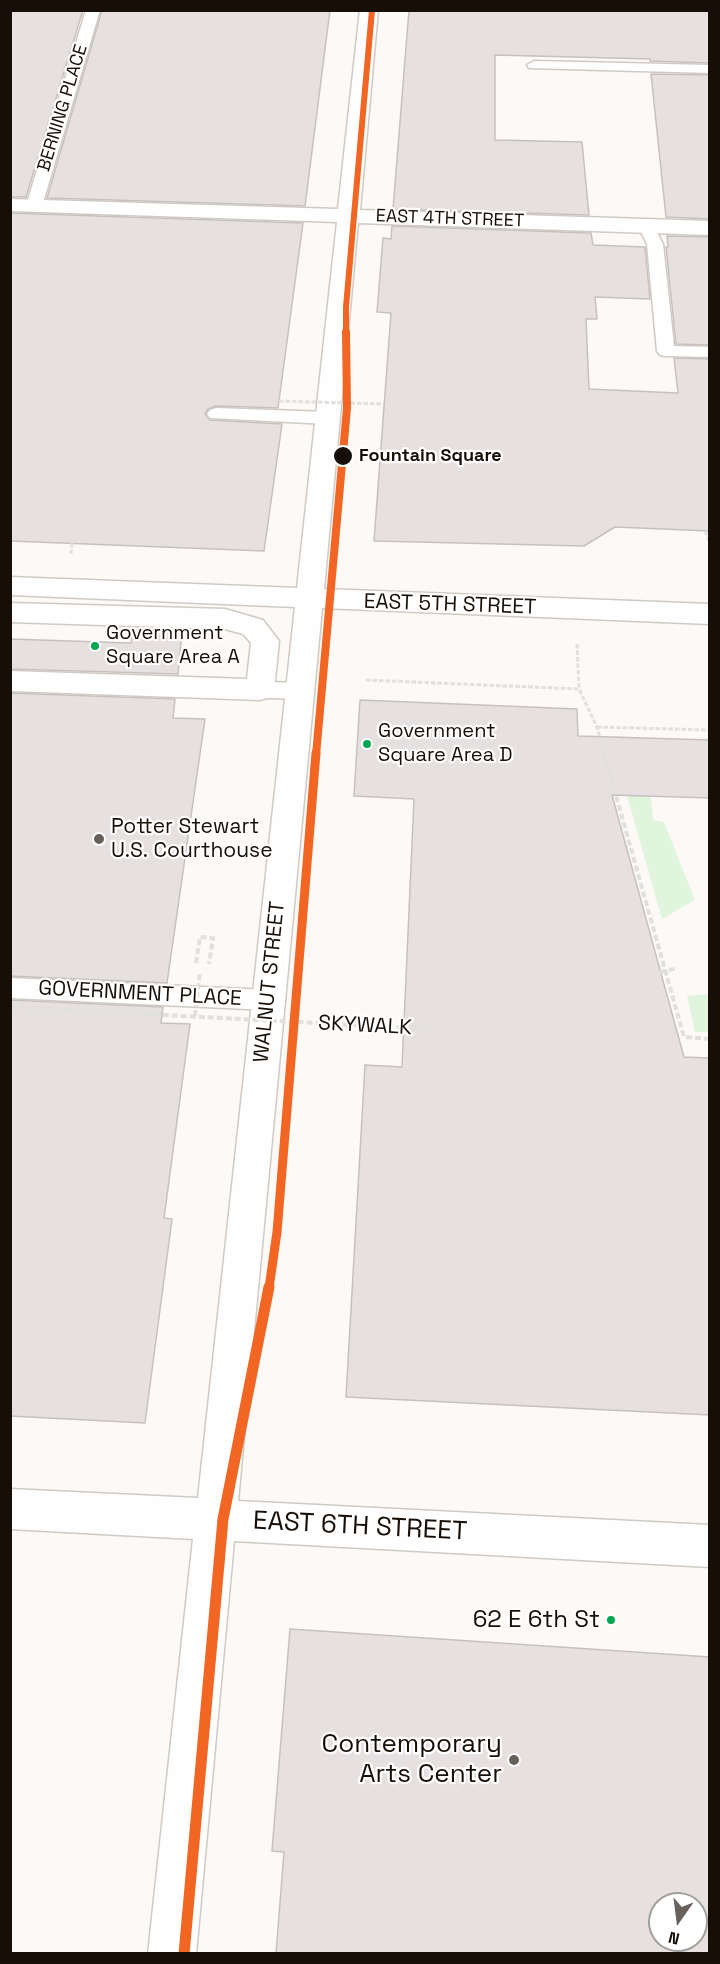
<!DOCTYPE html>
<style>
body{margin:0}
#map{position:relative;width:720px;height:1964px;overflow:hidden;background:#fcf9f6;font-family:"Space Grotesk",sans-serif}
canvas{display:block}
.frame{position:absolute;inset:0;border:12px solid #170e07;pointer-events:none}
.north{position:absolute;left:648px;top:1892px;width:60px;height:60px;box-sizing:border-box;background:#fff;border:2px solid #a29f9c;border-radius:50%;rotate:194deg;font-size:16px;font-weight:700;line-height:24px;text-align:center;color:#170e07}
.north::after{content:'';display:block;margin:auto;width:21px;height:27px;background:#67605b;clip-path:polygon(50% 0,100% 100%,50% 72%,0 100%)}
</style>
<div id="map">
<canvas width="720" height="1964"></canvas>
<div class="frame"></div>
<div class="north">N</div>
</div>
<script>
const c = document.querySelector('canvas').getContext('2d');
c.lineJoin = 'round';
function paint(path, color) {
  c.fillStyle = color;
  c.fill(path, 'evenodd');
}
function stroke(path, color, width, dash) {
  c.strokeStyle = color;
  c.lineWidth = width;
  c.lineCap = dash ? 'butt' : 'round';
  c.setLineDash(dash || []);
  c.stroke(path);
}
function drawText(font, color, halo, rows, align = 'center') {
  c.font = font + ' "Space Grotesk",sans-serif';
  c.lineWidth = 4.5;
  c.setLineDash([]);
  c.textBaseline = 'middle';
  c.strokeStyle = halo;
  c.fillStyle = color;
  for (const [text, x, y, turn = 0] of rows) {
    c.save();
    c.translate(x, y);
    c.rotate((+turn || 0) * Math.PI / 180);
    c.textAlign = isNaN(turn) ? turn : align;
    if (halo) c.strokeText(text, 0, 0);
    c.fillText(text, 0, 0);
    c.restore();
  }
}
const green = new Path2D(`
 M610,736L646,738L653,820L664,822L695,900L662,919Z
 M709,994V1032H695L687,996Z`);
const building = new Path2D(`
 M10,10H83L26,197H10Z
 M102,10H330L305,206L47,198Z
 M409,10H710V63L650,61V59L495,55V140L582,142L589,215L393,209Z
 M651,74L710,75V219L666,217Z
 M10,213L303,223L278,408L216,406L208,409L205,414L210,420L282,424L264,551L10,541Z
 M392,226L591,233L593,245L645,247L650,299L595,297L597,319H586L589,389L678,393L674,358L710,359V531L615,527L584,546L374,541L391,313L377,312L383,238L391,239Z
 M667,236L710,237V345L676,344L666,247H668Z
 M133,631L182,632L178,674L10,669V639L131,643Z
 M10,693L175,699L173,718L205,719L167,983L10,976Z
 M360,700L577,709L578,736L710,740V798L612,795L684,1057L710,1058V1415L346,1397L365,1065L402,1067L414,799L354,796Z
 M10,1000L163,1007L161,1023L190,1024L164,1218L172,1219L145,1423L10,1416Z
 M290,1629L710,1657V1953H276L284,1852L272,1851ZM660,1904H696V1940H660Z`);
const pathFar1 = new Path2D(`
 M705,531L710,543
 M71,554L72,543
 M577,644L579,689
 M366,680L579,689L597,727L605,755
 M597,727L710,730`);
const path = new Path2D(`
 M604,753L684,1037L710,1039
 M196,963L200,937L213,938L209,964
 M660,972L678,968`);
const service = new Path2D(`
 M86,10H100L42,206L34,211L28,209L26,206Z
 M534,61L710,65V73L529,68L527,65Z
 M646,221L652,223L663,244L674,346L710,347V357L666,356L660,355L657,351L647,244L638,226Z
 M216,408L328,412L334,414L337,418L334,422L328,424L210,418L207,414L210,410Z
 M241,681L300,683L307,686L310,691L307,696L300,699L241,697L234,694L231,689L234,684Z
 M10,978L269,990L278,993L281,1000L278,1007L269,1010L10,998Z`);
const pedestrian = new Path2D(`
 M10,603L225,609L263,620L279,641L274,690L270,697L260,700L10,691V671L247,679L251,643L243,634L225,629L10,622Z`);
const tertiary = new Path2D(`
 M360,10H378L360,210L710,221V235L358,223L324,589L710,604V624L322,608L238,1501L710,1525V1567L234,1541L196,1954H148L193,1539L10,1529V1489L198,1498L295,607L10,595V577L297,588L337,222L10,211V199L338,209Z`);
const pathBridgeFar1 = new Path2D(`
 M279,401L383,404`);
const pathBridge = new Path2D(`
 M10,1007L432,1029
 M195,1016L200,972`);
const tram1Far3 = new Path2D(`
 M346,333V307L372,10`);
const tram1Far2 = new Path2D(`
 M316,755L347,408L346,332`);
const tram1Far1 = new Path2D(`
 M269,1288L277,1232L316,753`);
const tram1 = new Path2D(`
 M184,1954L223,1519L269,1287`);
const markers = [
 [343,456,10,"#170e07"],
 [95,646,5,"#00a651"],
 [367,744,5,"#00a651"],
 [99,839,6,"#67605b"],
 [611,1620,5,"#00a651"],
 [514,1760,6,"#67605b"]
];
const farStreetnames = [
 ["BERNING PLACE",63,108,-73],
 ["EAST 4TH STREET",450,219,2]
];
const farStopnames = [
 ["Fountain Square",359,456]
];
const busNames = [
 ["Government",106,634],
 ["Square Area A",106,658],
 ["Government",378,732],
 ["Square Area D",378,756]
];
const streetNames = [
 ["EAST 5TH STREET",450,605,2],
 ["WALNUT STREET",270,982,-84],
 ["GOVERNMENT PLACE",140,994,3],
 ["SKYWALK",365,1026,3]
];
const poiNames = [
 ["Potter Stewart",111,827],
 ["U.S. Courthouse",111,851]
];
const nearBusnames = [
 ["62 E 6th St",600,1620]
];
const nearStreetnames = [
 ["EAST 6TH STREET",360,1527,3]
];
const nearPoinames = [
 ["Contemporary",502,1745],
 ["Arts Center",502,1775]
];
paint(green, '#e1f5de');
paint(building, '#e7e0e1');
stroke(building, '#c7c0c1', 1.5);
stroke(service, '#d0cac4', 3);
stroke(pedestrian, '#d0cac4', 3);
stroke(tertiary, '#d0cac4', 3);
stroke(pathFar1, '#e0e0de', 3, [4.5, 2]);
stroke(path, '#e0e0de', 4, [6, 3]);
paint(service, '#fffefe');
paint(pedestrian, '#fffefe');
paint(tertiary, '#fffefe');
stroke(pathBridgeFar1, '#e0e0de', 3, [4.5, 2]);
stroke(pathBridge, '#e0e0de', 4, [6, 3]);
stroke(tram1Far3, '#f26522', 6);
stroke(tram1Far2, '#f26522', 8);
stroke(tram1Far1, '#f26522', 9);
stroke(tram1, '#f26522', 11);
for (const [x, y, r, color] of markers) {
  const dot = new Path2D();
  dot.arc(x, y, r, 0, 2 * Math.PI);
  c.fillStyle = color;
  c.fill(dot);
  stroke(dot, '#fff', 2);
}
drawText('18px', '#170e07', '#fff', farStreetnames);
drawText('bold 18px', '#170e07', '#fff', farStopnames, 'left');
drawText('20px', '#170e07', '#fff', busNames, 'left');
drawText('21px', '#170e07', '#fff', streetNames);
drawText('21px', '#170e07', '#fff', poiNames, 'left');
drawText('24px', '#170e07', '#fff', nearBusnames, 'right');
drawText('26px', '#170e07', '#fff', nearStreetnames);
drawText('26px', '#170e07', '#fff', nearPoinames, 'right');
</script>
